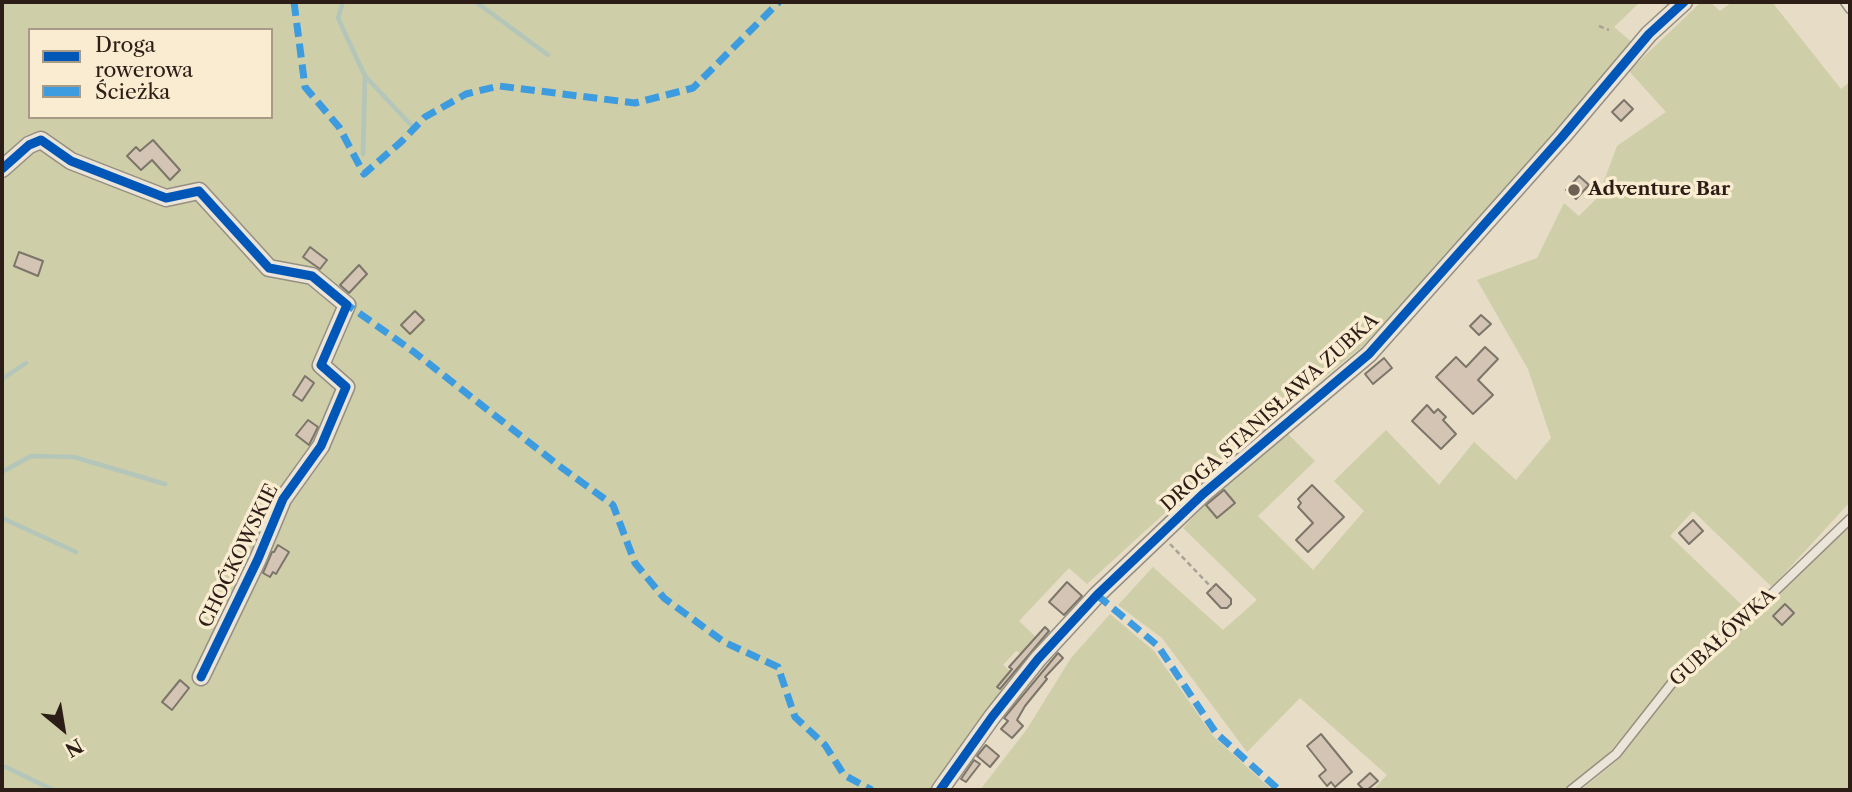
<!DOCTYPE html>
<meta charset="utf-8">
<style>
body{margin:0}
#map{position:relative;width:1852px;height:792px;overflow:hidden;background:#e7dcc5;font-family:"Libre Caslon Text",serif}
canvas{display:block}
.frame{position:absolute;inset:0;border:4px solid #2c1e17;pointer-events:none}
.legend{position:absolute;left:28px;top:28px;width:245px;height:91px;box-sizing:border-box;background:#f9ecd0;border:2px solid #a79a86;margin:0;padding:9px 12px;list-style:none;font-size:21px;color:#2c1e17}
.legend li{display:flex;align-items:center;gap:14px;height:35px}
.legend b{width:35px;border:2px solid #a79a86}
.north{position:absolute;left:28px;top:694px;width:70px;height:70px;-webkit-text-stroke:5px #f9ecd0;paint-order:stroke;rotate:150deg;font-size:19px;font-weight:700;line-height:28px;text-align:center;color:#2c1e17}
.north::after{content:'';display:block;margin:auto;width:24px;height:32px;background:#2c1e17;clip-path:polygon(50% 0,100% 100%,50% 72%,0 100%)}
</style>
<div id="map">
<canvas width="1852" height="792"></canvas>
<div class="frame"></div>
<ul class="legend">
<li><b style="height:9px;background:#0057b8"></b>Droga rowerowa</li>
<li><b style="height:9px;background:#3d9bdf"></b>Ścieżka</li>
</ul>
<div class="north">N</div>
</div>
<script>
const c = document.querySelector('canvas').getContext('2d');
c.lineJoin = 'round';
function paint(path, color) {
  c.fillStyle = color;
  c.fill(path, 'evenodd');
}
function stroke(path, color, width, dash) {
  c.strokeStyle = color;
  c.lineWidth = width;
  c.lineCap = dash ? 'butt' : 'round';
  c.setLineDash(dash || []);
  c.stroke(path);
}
function drawText(font, color, halo, rows, align = 'center') {
  c.font = font + ' "Libre Caslon Text",serif';
  c.lineWidth = 7;
  c.setLineDash([]);
  c.textBaseline = 'middle';
  c.strokeStyle = halo;
  c.fillStyle = color;
  for (const [text, x, y, turn = 0] of rows) {
    c.save();
    c.translate(x, y);
    c.rotate((+turn || 0) * Math.PI / 180);
    c.textAlign = isNaN(turn) ? turn : align;
    if (halo) c.strokeText(text, 0, 0);
    c.fillText(text, 0, 0);
    c.restore();
  }
}
const green = new Path2D(`
 M2,2H1640L1614,27L1633,43L1373,338L1236,448L1087,584L1069,568L1019,621L1037,638L1020,653L1016,651L1003,665L1010,671L997,687L1004,693L933,790H2ZM30,30H271V117H30Z
 M1701,2H1710L1720,11L1732,2H1772L1841,89L1850,82V502L1772,587L1693,511L1670,536L1747,610L1667,683L1608,754L1564,790H1373L1387,775L1300,698L1247,752L1162,638L1118,605L1153,567L1223,630L1257,600L1183,528L1225,484L1285,431L1315,461L1258,516L1313,570L1364,511L1334,481L1386,430L1439,485L1474,442L1516,480L1551,438L1528,369L1477,280L1537,258L1564,203L1579,216L1598,197L1617,146L1666,112L1629,71Z
 M1850,527V790H1581L1619,759L1675,687Z
 M1110,614L1154,651L1213,736L1272,790H980L1027,729L1071,658Z`);
const stream = new Path2D(`
 M343,2L338,18L365,76L363,154
 M476,2L548,55
 M365,76L411,125
 M2,379L26,363
 M2,472L31,456L74,457L165,484
 M2,518L76,552
 M2,767H6L53,790`);
const building = new Path2D(`
 M1624,100L1633,109L1621,121L1612,112Z
 M153,140L180,170L170,180L152,160L141,170L127,156L136,147L140,151Z
 M1579,176L1589,185L1576,199L1566,190Z
 M310,247L327,260L320,269L303,257Z
 M19,252L43,261L38,276L14,266Z
 M359,265L367,274L349,293L340,285Z
 M415,311L424,320L410,334L401,325Z
 M1481,315L1491,324L1479,335L1470,326Z
 M1485,347L1498,359L1478,380L1493,395L1473,414L1436,377L1456,357L1466,367Z
 M1384,358L1392,368L1373,384L1365,374Z
 M305,376L314,383L302,401L293,395Z
 M1427,405L1434,413L1438,409L1446,417L1443,420L1456,434L1441,449L1412,421Z
 M308,420L318,427L309,445L296,435Z
 M1312,485L1344,517L1308,552L1296,540L1313,523L1298,507L1301,503L1298,499Z
 M1224,490L1235,503L1217,518L1206,505Z
 M1693,520L1703,531L1689,544L1679,533Z
 M278,545L289,552L276,574L273,572L270,577L263,573L272,552H274Z
 M1067,582L1082,596L1064,615L1049,602Z
 M1216,584L1231,599V604L1227,608H1221L1207,593Z
 M1785,604L1794,613L1782,625L1773,616Z
 M1045,627L1049,631L1000,689L997,687L1012,669L1009,667Z
 M1058,653L1063,658L1045,677L1047,679L1025,706L1017,720L1023,726L1012,738L1001,729L1008,721L1004,718Z
 M180,680L189,688L172,710L162,702Z
 M1321,734L1352,772L1335,787L1331,782L1327,786L1319,776L1326,770L1307,746Z
 M986,745L999,756L990,767L977,756Z
 M974,760L980,764L966,782L961,779Z
 M1370,773L1378,781L1367,790H1364L1358,784Z`);
const path = new Path2D(`
 M1599,26L1609,30
 M1170,544L1212,588`);
const service = new Path2D(`
 M1845,2L1850,9
 M1571,790L1616,754L1672,683L1751,614L1850,519`);
const minor = new Path2D(`
 M2,169L29,145L41,140L71,161L166,198L199,191L269,268L312,276L347,305L321,365L346,387L321,446L283,499L258,559L201,677
 M940,790L992,717L1038,659L1097,595L1203,494L1369,354L1562,137L1649,34L1684,2`);
const quiet = new Path2D(`
 M294,2L305,87L339,127L364,174L402,141L425,117L466,94L499,86L635,103L693,88L779,2
 M342,301L414,352L558,465L613,505L635,563L664,598L724,642L778,667L795,717L825,745L844,775L872,790
 M1097,595L1158,646L1216,733L1279,790`);
const cycleway = new Path2D(`
 M2,169L29,145L41,140L71,161L166,198L199,191L269,268L312,276L347,305L321,365L346,387L321,446L283,499L258,559L201,677
 M940,790L992,717L1038,659L1097,595L1203,494L1369,354L1562,137L1649,34L1684,2`);
const markers = [
 [1574,190,7,"#6d6054"]
];
const poiNames = [
 ["Adventure Bar",1588,190]
];
const streetNames = [
 ["DROGA STANISŁAWA ZUBKA",1270,413,-42],
 ["CHOĆKOWSKIE",239,556,-64],
 ["GUBAŁÓWKA",1723,638,-42]
];
paint(green, '#cecea8');
stroke(stream, '#b4c6b9', 4.5);
paint(building, '#d4c4b4');
stroke(building, '#7c7569', 2);
stroke(service, '#968e81', 11);
stroke(minor, '#968e81', 19);
stroke(path, '#a7a299', 2.5, [5, 3.5]);
stroke(service, '#ebe5d9', 8);
stroke(minor, '#ebe5d9', 16);
stroke(quiet, '#3d9bdf', 7, [14, 7]);
stroke(cycleway, '#0057b8', 9);
for (const [x, y, r, color] of markers) {
  const dot = new Path2D();
  dot.arc(x, y, r, 0, 2 * Math.PI);
  c.fillStyle = color;
  c.fill(dot);
  stroke(dot, '#f9ecd0', 2.5);
}
drawText('bold 19px', '#2c1e17', '#f9ecd0', poiNames, 'left');
drawText('19px', '#2c1e17', '#f9ecd0', streetNames);
</script>
